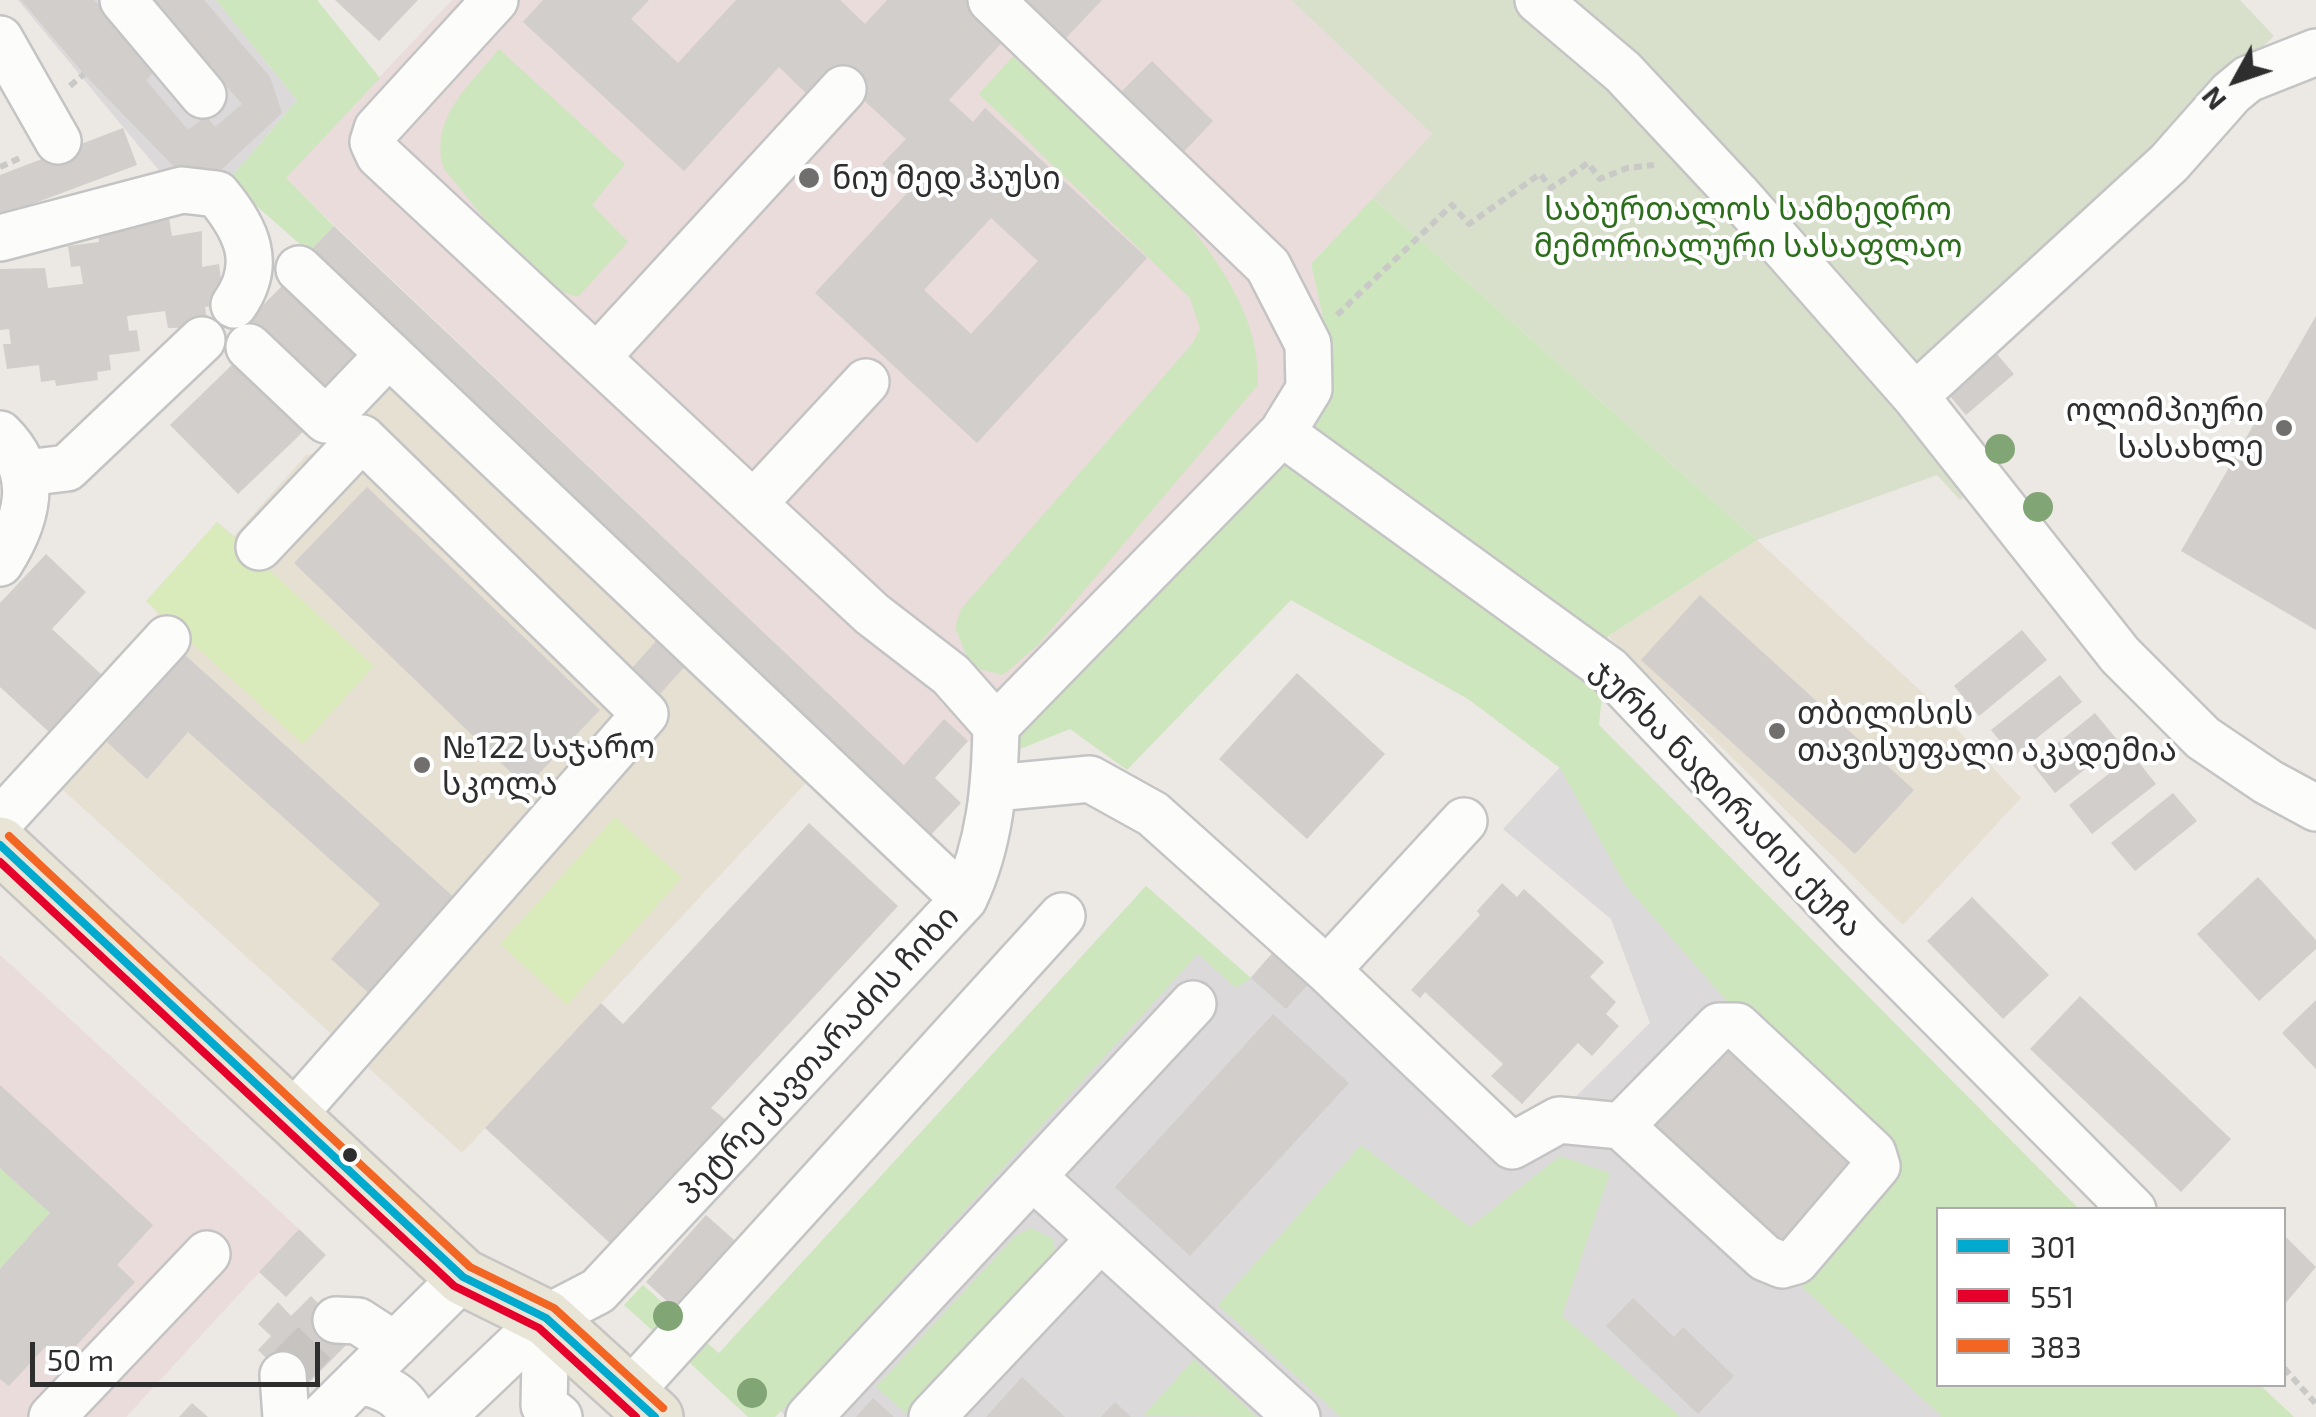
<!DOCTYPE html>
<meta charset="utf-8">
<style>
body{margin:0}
#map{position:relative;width:2316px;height:1417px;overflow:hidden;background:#ece8e4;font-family:"Exo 2",sans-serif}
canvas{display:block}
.legend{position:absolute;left:1936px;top:1207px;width:350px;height:180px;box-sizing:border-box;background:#fff;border:2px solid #ababab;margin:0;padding:12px 18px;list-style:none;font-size:30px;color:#2e2e2e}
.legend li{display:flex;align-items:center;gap:20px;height:50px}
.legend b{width:50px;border:2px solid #ababab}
.north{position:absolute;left:2186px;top:30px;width:100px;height:100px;-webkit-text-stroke:8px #fff;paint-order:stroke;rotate:230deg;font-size:28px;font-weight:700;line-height:40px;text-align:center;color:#2e2e2e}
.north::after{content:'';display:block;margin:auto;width:35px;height:45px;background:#2e2e2e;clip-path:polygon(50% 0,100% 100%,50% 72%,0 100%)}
.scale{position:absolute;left:30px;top:1342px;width:290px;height:45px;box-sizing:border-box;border:5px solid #2e2e2e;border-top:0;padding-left:12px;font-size:30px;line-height:35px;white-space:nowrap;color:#2e2e2e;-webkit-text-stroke:8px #fff;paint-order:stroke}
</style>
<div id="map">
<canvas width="2316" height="1417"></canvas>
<ul class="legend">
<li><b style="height:12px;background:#00a9ce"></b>301</li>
<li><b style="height:12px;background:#e4002b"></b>551</li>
<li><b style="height:12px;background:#f26522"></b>383</li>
</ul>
<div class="north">N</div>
<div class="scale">50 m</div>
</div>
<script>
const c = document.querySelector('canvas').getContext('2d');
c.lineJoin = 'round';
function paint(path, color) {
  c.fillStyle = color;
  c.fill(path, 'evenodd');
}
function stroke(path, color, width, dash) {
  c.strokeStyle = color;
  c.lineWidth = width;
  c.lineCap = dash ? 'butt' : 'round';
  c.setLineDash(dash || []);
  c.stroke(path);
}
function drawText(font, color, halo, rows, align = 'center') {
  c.font = font + ' "Exo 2","Noto Sans Georgian",sans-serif';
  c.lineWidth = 8;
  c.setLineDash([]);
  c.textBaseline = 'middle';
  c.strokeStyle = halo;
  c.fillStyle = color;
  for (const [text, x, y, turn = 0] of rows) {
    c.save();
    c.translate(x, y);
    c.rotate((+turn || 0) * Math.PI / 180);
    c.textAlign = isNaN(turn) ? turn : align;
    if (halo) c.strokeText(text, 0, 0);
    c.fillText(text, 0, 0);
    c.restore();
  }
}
const industrial = new Path2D(`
 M18,0H216L297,100L228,181L162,174Z
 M1599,725L2079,1209L1938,1210V1384L2137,1417H787L719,1354L1146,886L1250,978L1275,950L1508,1164L1650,1023L1611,919L1503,829Z`);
const education = new Path2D(`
 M392,375L816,772L462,1153L29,759L158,613L146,601L217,522L234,536L306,455L325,450Z
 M1757,540L1923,693L2021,798L1903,925L1608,636Z`);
const medical = new Path2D(`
 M452,0H1291L1433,135L1311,264L1326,331L1304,410L1012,733L968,741L944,720L904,765L285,178Z
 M0,955L299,1229L126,1417H0Z`);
const green = new Path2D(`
 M216,0H317L380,78L286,178L334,226L309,252L228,181L297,100Z
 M499,49L625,164L592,205L628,242L579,296C540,296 471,200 444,169C428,119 470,85 499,49Z
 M1015,54C1097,134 1265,260 1258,385L1038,645L1003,675L971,667L955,627L961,609L1192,344L1200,329L1190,298L979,94Z
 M1373,198L1757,540L1608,636L1599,725L2079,1209L1938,1210V1384L2260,1385L2294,1417H1942L1798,1283L1744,1021L1625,885L1560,768L1468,699L1291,600L1127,770L1070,729L1020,749L1012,733L1304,410L1326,331L1311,264Z
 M1146,886L1251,978L1236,988L1198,954L790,1402L775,1417H748L677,1351L694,1332L719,1353Z
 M1361,1145L1470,1227L1560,1156L1610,1173L1562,1316L1681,1417H1341L1218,1305Z
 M0,1168L50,1213L0,1269Z
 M1031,1228L1053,1239L1056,1257L910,1417L876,1387L1015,1236Z
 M643,1285L683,1321L664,1341L624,1305Z
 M1194,1359L1257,1417L1143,1416Z`);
const cemetery = new Path2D(`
 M1291,0H2240L2274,36L1898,398L1977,485L1960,500L1937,475L1757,540L1373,198L1432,134Z`);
const pitch = new Path2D(`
 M217,522L374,666L303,744L146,601Z
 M615,817L682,878L567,1005L500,944Z`);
const building = new Path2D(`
 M21,0H94L158,68L146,80L188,130L206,116L215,127L242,104L151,0H204L270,77L282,113L222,169L181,174L84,74Z
 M335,0H418L379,41Z
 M543,0H649L631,19L678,63L736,0H840L865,24L887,0H969L1008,36L949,100L973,122L985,108L1147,258L977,443L815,293L910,190L882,164L906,139L832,71L809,96L779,67L684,171L523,22ZM991,218L1038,261L971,334L924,290Z
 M1021,0H1102L1064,40Z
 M1152,61L1213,121L1176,160L1114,99Z
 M123,128L137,165L0,216V175Z
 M169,218L172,236L202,231V267L219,264L224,305L205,307L208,327L168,328L165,311L127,316L129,331L137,330L140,351L109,355L111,370L97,372L98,380L56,386L55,380L41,382L39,365L7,369L3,344H11L9,329L0,330V269L45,268L48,288L83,284L80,266L71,267L68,246L99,242L97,227Z
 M334,226L904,765L944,719L968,741L935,778L961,803L927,839L309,252Z
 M288,280L371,359L332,399L249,319Z
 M2316,316V630L2181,551Z
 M1991,347L2014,374L1966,415L1943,388Z
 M238,359L306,429L238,494L170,425Z
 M367,487L600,710L526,787L294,563Z
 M46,554L86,592L52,629L102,675L49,732L0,687V603Z
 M1700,595L1914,790L1855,854L1641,660Z
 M2022,630L2047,660L1979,716L1954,686Z
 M657,640L686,665L660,694L631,669Z
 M185,655L457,900L372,996L331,959L380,904L188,732L147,779L107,742Z
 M1297,673L1385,754L1307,839L1219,759Z
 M2060,675L2082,702L2013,757L1991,730Z
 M2095,713L2119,742L2055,793L2032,764Z
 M2133,755L2156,784L2092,834L2069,805Z
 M2173,793L2197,821L2135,871L2111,843Z
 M809,823L898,906L711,1108L726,1120L611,1244L485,1128L601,1003L623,1024Z
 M2258,877L2316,940V949L2259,1001L2197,934Z
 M1502,883L1517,897L1524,889L1604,962L1590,977L1616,1002L1606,1014L1619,1026L1592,1056L1578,1043L1522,1104L1491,1076L1503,1064L1425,992L1420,998L1411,990L1480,915L1477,911Z
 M1972,897L2049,975L2003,1019L1927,941Z
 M1275,950L1311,981L1286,1009L1251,978Z
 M2080,996L2231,1139L2181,1192L2030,1049Z
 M2316,1000V1069L2282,1033Z
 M1273,1014L1349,1083L1190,1256L1115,1187Z
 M1727,1041L1861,1164L1785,1245L1653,1123Z
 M0,1085L153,1225L117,1265L135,1282L62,1361L45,1347L9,1386L0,1379V1269L50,1213L0,1168Z
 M706,1215L743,1248L682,1315L646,1282Z
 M299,1229L326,1255L286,1297L259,1272Z
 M2284,1235L2316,1267L2284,1305Z
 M311,1296L353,1338L300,1392L258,1350L271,1336L258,1324L278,1302L291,1316Z
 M1633,1298L1674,1337L1683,1327L1734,1376L1698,1414L1606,1326Z
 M1022,1377L1065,1417H986Z
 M873,1398L894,1417H856Z
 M1115,1402L1131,1417H1101Z
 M192,1403L208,1417H179Z`);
const minorTunnel = new Path2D(`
 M283,1375L336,1320`);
const path = new Path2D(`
 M70,86L84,74
 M0,167L20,158
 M1337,315L1452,205L1469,224L1540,174L1551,188L1588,163L1600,179L1627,168L1654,165
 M2284,1368L2316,1404`);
const minor = new Path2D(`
 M123,0L203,95
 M495,0L377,129L373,142L379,155L872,614L951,675L996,726
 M1538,0L1623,72L1736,193L1915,396L2120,655L2203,738L2268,782L2316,808
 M0,39L58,141
 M0,238L182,190L217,194C247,230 263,264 234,305
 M299,269L964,899
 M249,347L326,420L389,354
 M597,357L843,89
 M1915,396L2169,163L2231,93L2248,79L2316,52
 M1282,433L1609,670L1860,935L2133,1210
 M0,434C40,473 28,519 0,563
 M26,473L67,468L202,340
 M754,503L866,382
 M259,547L362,438L645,714L291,1117
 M995,788L1090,779L1153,814L1327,970
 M0,821L167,639
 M1464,821L1327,970L1512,1146L1559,1120L1621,1126
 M1719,1026H1737L1873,1153L1877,1166L1796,1261L1782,1265L1765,1258L1621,1126Z
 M1033,1177L1297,1417
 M546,1318L544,1405L559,1417
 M336,1320L358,1321L395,1345
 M283,1375L286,1417
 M359,1380C383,1387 402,1393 412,1417
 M629,1393L1062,916
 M52,1417L207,1254
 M322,1417L463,1277
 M442,1417L546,1318L598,1291L964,899C990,844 995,786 996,726L1282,433L1309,389L1308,344L1268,266L991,0
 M809,1417L1193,1004
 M932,1417L1100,1239`);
const major = new Path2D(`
 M0,845L463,1277L546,1318L655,1417`);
const bus1 = new Path2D(`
 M0,845L463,1277L546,1318L655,1417`);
const bus2 = new Path2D(`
 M0,862L454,1286L539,1328L636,1417`);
const bus3 = new Path2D(`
 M9,836L470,1267L554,1308L663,1408`);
const trees = [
 [2000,449],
 [2038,507],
 [668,1316],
 [752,1393]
];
const markers = [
 [809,178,12,"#706f6e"],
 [2284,428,10,"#706f6e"],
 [1777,731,10,"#706f6e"],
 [422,765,10,"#706f6e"],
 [350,1155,9,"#2e2e2e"]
];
const poiNames = [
 ["ნიუ მედ ჰაუსი",832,178],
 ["ოლიმპიური",2264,410,"right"],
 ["სასახლე",2264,447,"right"],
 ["თბილისის",1797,713],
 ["თავისუფალი აკადემია",1797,750],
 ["№122 საჯარო",442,747],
 ["სკოლა",442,784]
];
const parkNames = [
 ["საბურთალოს სამხედრო",1748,209],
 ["მემორიალური სასაფლაო",1748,246]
];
const streetNames = [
 ["ჯურხა ნადირაძის ქუჩა",1727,798,46],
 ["პეტრე ქავთარაძის ჩიხი",818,1055,-47]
];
paint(industrial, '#dcd9db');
paint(education, '#e6e0d3');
paint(medical, '#e9dcdb');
paint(green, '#cee6be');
paint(cemetery, '#d8e0cc');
paint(pitch, '#d9eabb');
paint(building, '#d1cecb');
stroke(minorTunnel, '#c6c3c0', 45, [45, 22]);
stroke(minor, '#c5c4c5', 50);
stroke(major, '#c6c5c4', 60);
stroke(path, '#c9c9c8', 6, [8, 5]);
stroke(minor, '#fcfcfb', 45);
stroke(major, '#e8e4d6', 55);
stroke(bus1, '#00a9ce', 8);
stroke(bus2, '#e4002b', 8);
stroke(bus3, '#f26522', 8);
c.fillStyle = '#82a575';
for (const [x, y] of trees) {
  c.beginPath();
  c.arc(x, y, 15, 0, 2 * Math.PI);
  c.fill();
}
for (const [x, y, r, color] of markers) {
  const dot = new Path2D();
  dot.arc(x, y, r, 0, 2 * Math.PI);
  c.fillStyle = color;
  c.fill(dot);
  stroke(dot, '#fff', 4);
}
drawText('32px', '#2e2e2e', '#fff', poiNames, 'left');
drawText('32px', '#2c6e1b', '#fff', parkNames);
drawText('32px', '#2e2e2e', '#fff', streetNames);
</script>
